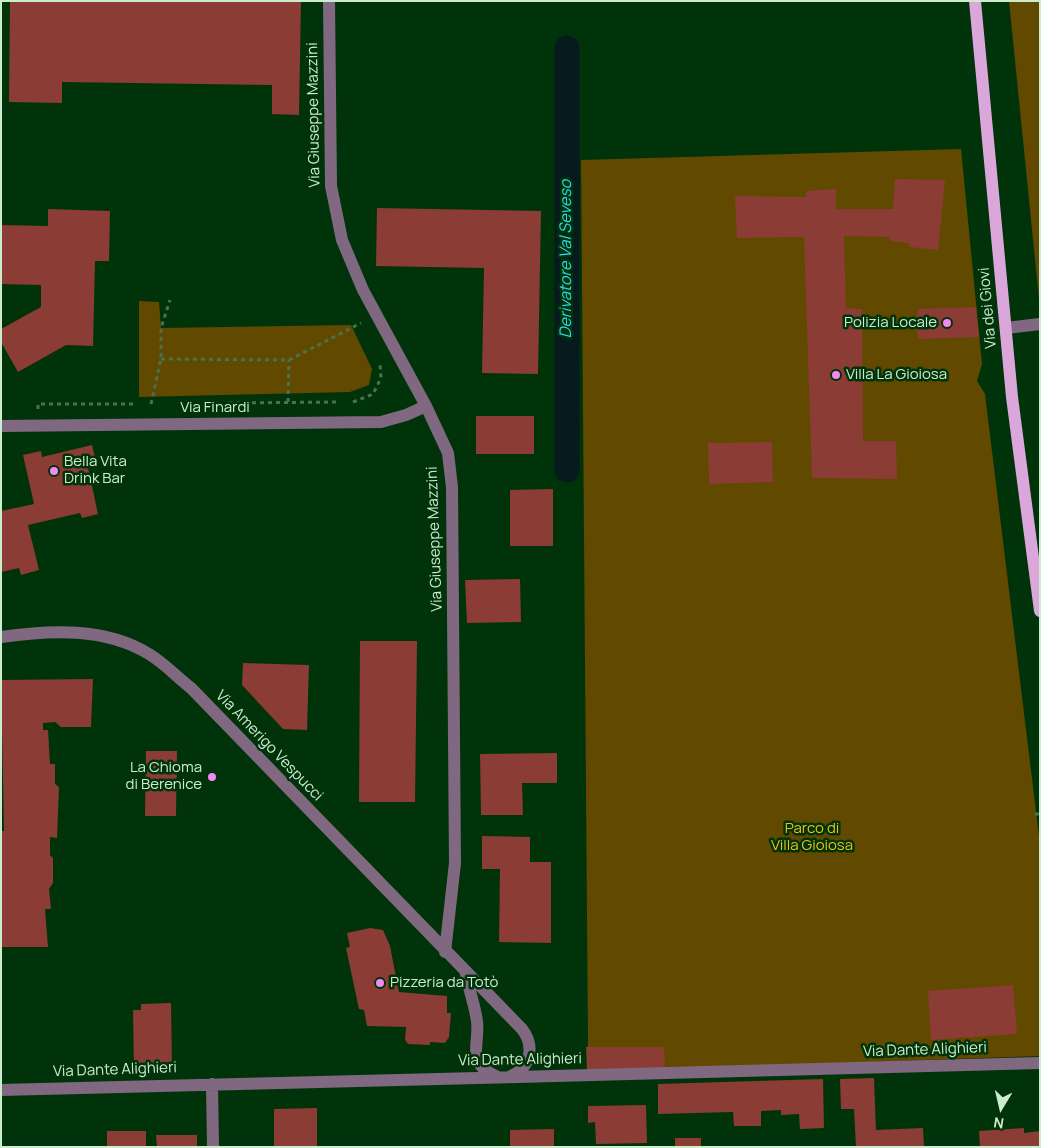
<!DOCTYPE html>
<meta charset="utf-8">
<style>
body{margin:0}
#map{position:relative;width:1041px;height:1148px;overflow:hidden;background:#00330a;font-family:Manrope,sans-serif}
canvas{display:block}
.frame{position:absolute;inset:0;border:2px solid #ccecce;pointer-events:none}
.north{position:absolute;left:976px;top:1083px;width:50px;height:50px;-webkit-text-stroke:4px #00330a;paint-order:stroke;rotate:189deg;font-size:14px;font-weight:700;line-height:20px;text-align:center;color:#ccecce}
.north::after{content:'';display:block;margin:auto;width:18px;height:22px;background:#ccecce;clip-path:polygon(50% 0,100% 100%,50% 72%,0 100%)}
</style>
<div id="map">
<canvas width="1041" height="1148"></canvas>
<div class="frame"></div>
<div class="north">N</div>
</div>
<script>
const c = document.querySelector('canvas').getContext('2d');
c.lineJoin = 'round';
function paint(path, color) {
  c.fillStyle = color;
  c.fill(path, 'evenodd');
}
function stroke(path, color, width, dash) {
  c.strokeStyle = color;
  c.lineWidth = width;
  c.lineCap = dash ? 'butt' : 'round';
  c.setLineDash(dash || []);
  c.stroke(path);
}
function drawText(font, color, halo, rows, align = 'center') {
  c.font = font + ' Manrope,sans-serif';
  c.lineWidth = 5;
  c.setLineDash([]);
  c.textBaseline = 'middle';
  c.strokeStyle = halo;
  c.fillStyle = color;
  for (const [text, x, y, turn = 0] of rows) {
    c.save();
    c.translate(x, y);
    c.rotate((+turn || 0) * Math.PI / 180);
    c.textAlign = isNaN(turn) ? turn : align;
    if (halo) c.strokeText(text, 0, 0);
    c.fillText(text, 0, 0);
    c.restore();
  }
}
const green = new Path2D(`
 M1009,1H1040V299H1039Z
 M961,149L982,364L977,381L985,394L1040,844V1056L665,1069L587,1070L588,1040L581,160Z
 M139,301L159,302L161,328L351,325L372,369L369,385L350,392L139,397Z`);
const canal = new Path2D(`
 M567,48V470`);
const building = new Path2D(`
 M10,1H301L299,115L272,114V85L62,82V103L9,102Z
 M895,179L945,180L938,250L909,247V243L890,241V237L844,236L846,308L862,309L863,441H896L897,479L812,478L804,237L737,238L735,196L806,197V191L836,189V209H893Z
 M377,208L541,211L538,374L482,373L484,268L376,266Z
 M48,209L110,211L109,261H95L93,346L66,345L18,372L1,342V329L41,307V285L1,284V225L48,226Z
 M976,307L979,337L918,339L917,309Z
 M476,416H534V454H476Z
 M772,442L773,482L709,484L708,443Z
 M92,445L96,461L87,463L98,514L82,518L80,513L28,525L39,570L21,575L19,568L1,572V511L34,504L23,455L41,451L42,457Z
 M553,489V546H510V490Z
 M520,579L521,622L467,623L465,580Z
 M360,641H417L415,802H359Z
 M243,663L309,665L307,730L283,729L242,685Z
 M93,679L91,727H61L55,722L43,723V730H48L50,764H55V784L59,787L57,838L50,837V855L53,858V883L49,889L51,909H45L48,947H1V831H4L1,680Z
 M146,751H177L176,816H145Z
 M557,753V783H522L523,815H481L480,754Z
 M482,836L530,837V862H551V943L499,942L500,869H482Z
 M370,928L383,930L390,946L399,992L447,996V1013H451L449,1037L445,1043L430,1042V1045L408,1044L405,1040L406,1027L367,1026L364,1010L359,1009L346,948L350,947L347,933Z
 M1013,985L1017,1034L931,1040L928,991Z
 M171,1003L172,1070L134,1071L133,1010H141V1004Z
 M586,1047H664L665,1069L587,1070Z
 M874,1078L876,1130L923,1128L924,1147H856L854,1109H841L840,1079Z
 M823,1079L824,1128L800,1129L799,1114L781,1115V1110L761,1111V1126H734L733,1112L658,1114V1084Z
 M646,1105L647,1143L596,1144L595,1122L588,1123V1106Z
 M317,1108V1147H274V1109Z
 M1024,1128V1133L1040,1131V1147H980L979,1131Z
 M554,1129V1147H510V1130Z
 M107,1131H146V1147H107Z
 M156,1135H197V1147H157Z
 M675,1138H701V1147H675Z`);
const path = new Path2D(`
 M161,359L289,360L361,323
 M288,402L289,360
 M353,402L373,394L381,378L380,364
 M228,403L339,402
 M151,404L161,359V328L170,300
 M38,409V404H136
 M1035,814H1040`);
const minor = new Path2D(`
 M329,1L331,186L342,240L363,290L426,406L448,453L452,487L455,863L445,952
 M1006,328L1040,324
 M1,426L381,422L406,415L426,406
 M1,637C50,630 105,627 149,654C164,663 177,677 191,688L522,1029C535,1046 531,1067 511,1076
 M466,974C469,990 475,1006 477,1021C480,1046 465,1063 496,1076
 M212,1084L213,1147
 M1,1090C348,1080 693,1074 1040,1063`);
const major = new Path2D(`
 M975,1L1012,397L1040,611`);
const markers = [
 [947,323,5,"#f28af3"],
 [836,375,5,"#f28af3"],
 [54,471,5,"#f28af3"],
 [212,777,5,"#f28af3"],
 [380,983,5,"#f28af3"]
];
const streetNames = [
 ["Via Giuseppe Mazzini",314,115,-91],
 ["Via dei Giovi",988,308,-95],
 ["Via Finardi",215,408],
 ["Via Giuseppe Mazzini",435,539,-92],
 ["Via Amerigo Vespucci",269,746,46],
 ["Via Dante Alighieri",925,1050,-2],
 ["Via Dante Alighieri",520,1060,-1],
 ["Via Dante Alighieri",115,1070,-2]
];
const poiNames = [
 ["Polizia Locale",937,323,"right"],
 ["Villa La Gioiosa",846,375],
 ["Bella Vita",64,462],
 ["Drink Bar",64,479],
 ["La Chioma",202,768,"right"],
 ["di Berenice",202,785,"right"],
 ["Pizzeria da Totò",390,983]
];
const parkNames = [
 ["Parco di",812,829],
 ["Villa Gioiosa",812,846]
];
const waterNames = [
 ["Derivatore Val Seveso",567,259,-90]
];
paint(green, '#614900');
stroke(canal, '#071b1e', 25);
paint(building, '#8a3c35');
stroke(path, '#47744e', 3, [4, 4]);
stroke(minor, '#816881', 12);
stroke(major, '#dba7db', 12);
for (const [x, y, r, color] of markers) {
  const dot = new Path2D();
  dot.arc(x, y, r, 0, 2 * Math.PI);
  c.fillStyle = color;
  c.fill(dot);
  stroke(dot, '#00330a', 2);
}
drawText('15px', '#ccecce', '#00330a', streetNames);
drawText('15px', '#ccecce', '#00330a', poiNames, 'left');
drawText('15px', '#f3bd16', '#00330a', parkNames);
drawText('italic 16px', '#2ad8eb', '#00330a', waterNames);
</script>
